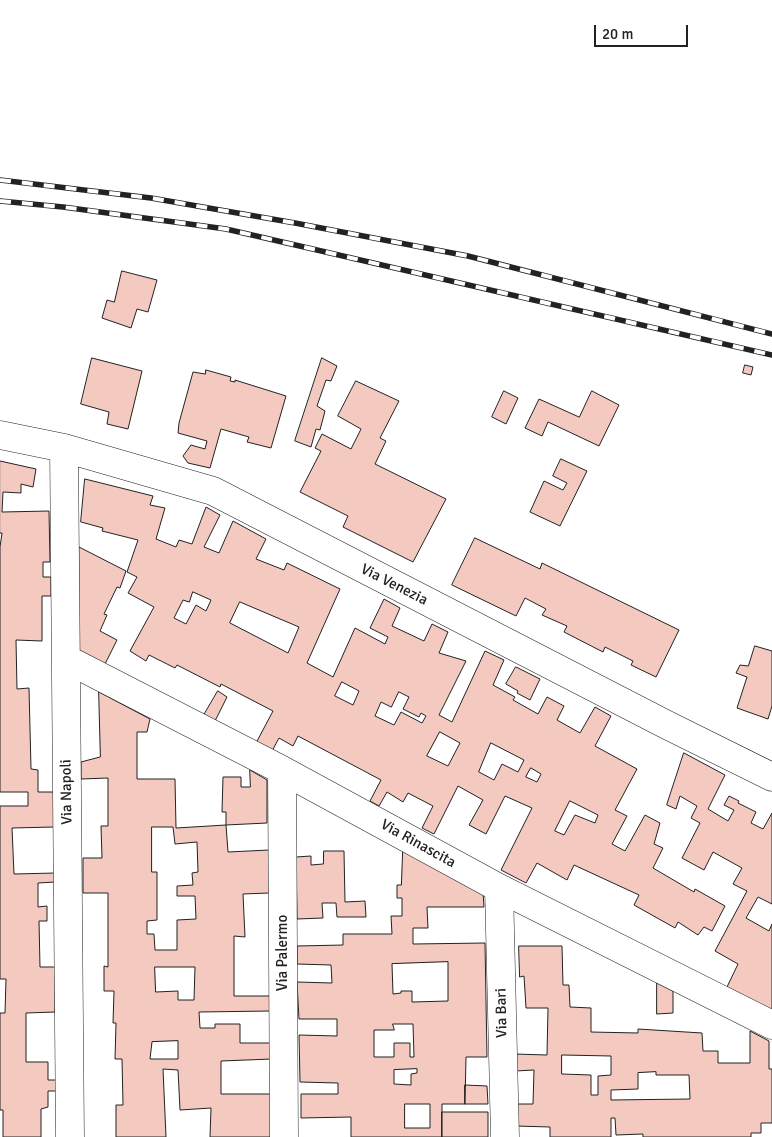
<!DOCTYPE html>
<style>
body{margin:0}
#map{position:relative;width:772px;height:1137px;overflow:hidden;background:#fff;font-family:Signika,sans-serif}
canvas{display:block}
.scale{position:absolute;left:594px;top:25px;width:94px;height:22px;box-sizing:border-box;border:2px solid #222;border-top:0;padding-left:6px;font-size:15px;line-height:18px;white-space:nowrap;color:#222;-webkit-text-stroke:4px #fff;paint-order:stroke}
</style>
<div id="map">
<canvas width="772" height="1137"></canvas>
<div class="scale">20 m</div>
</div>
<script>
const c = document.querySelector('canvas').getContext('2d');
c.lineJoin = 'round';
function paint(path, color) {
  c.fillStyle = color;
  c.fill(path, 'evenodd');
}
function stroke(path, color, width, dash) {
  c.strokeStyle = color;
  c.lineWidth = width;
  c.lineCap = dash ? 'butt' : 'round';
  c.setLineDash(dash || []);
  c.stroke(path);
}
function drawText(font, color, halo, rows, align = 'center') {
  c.font = font + ' Signika,sans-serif';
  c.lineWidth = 4;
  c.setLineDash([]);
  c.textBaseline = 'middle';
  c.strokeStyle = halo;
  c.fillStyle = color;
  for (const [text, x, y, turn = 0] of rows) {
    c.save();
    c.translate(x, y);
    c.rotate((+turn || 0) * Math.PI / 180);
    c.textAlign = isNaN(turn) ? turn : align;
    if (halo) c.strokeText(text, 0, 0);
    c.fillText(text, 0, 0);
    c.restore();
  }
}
const building = new Path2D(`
 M122,271L157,280L148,312L137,309L131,328L102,318L107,300L114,302Z
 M92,358L142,371L128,429L107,424L109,412L81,404Z
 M322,358L337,366L331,381L326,380L317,406L325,411L320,430L316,429L311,447L295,441Z
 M745,365L753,367L751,375L743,373Z
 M206,370L231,377L230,381L235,382V380L286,396L271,448L247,442L249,437L221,429L210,468L188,463L183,456L191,445L205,449L207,441L178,433L179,423L193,372L205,374Z
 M356,381L399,401L380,438L386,441L375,464L446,499L413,562L343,527L348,516L300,492L321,451L315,448L322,434L351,449L361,429L338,416Z
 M504,391L518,398L506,424L492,417Z
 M592,391L619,405L599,446L548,422L542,436L525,428L539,399L579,417Z
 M561,459L587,471L560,526L530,512L544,481L563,490L567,483L553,476Z
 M0,461L36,469L33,487L21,484V493L3,492L2,512L49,511L50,562H43V577H51V596H42V641L16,640L17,689L29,688L31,769L38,770V792H54V827L12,828L14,874L55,873V882L38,883V907L47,906V921H39L40,967H55V1012L26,1013V1062H48V1080H57V1091H48V1107L41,1109V1137H3V1110H0V1013H5L6,979H0V806H28V792H0V547L2,533H0Z
 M85,479L153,496L150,505L165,508L156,539L176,547L179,540L192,544L206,507L220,515L204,547L219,553L233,521L266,539L256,559L284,570L287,563L340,589L307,663L333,677L355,628L385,644L388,637L370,628L384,599L400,608L392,626L424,641L432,624L448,632L439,653L466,661L439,715L452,722L485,651L504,660L493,685L515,697L513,700L538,714L547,697L564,706L557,720L580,733L595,707L611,716L595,746L637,769L615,810L627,816L612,844L625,851L645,815L660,823L654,844L663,848L653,868L694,892L695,889L725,906L712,931L704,927L698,935L678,922L675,928L634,905L639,895L574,865L567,880L537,863L526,883L501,870L532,808L505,796L486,834L469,825L483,800L458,786L434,834L422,828L433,806L408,793L403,802L387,792L379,806L370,801L381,780L298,736L293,746L279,738L272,751L256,743L273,711L221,684L220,687L177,665L175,668L149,655L146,661L130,651L154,607L128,593L137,577L127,572L138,540L102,531L103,528L81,522ZM193,592L211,600L206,611L196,605L186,624L174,618L183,600L189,602ZM240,602L299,627L288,653L230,623ZM342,682L359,691L353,705L335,696ZM399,692L409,697L403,709L419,717L421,713L426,716L422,723L401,712L394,725L375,716L381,702L391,707ZM440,732L460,743L448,766L427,756ZM491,743L524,760L518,772L502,764L494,780L479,772ZM531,768L541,774L537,782L526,777ZM570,801L598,815L595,823L575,815L564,835L555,831Z
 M475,538L540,569L542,563L679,630L656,677L631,665L633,661L605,647L603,652L564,632L567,626L542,615L546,609L525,598L516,616L452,585Z
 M79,547L126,571L120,588L117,587L104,614L107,615L100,631L117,640L105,664L79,650Z
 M755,646L772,651V706L768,719L737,708L747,677L736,673L740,665L748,666Z
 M516,667L540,679L530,700L517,693L518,691L506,684Z
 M218,691L227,697L215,721L204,715Z
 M99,692L150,719L147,732H137V779H175L176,828L226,825L228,852L269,850V893L243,894L245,937L234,936V996H271V1011L199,1012L200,1028H215V1024H240V1043H271L272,1059L221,1061V1094H272L273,1137H210L211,1108L180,1110L178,1070L163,1069L166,1137H116V1105H123L122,1059H115L116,1023H113L114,991H104V966L108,967V893H83V858H102L101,826H108V778L81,779V762L100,757ZM152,827H173L175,844L197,842L198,872L192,873L193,885L177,886V896H195L196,919L177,920V950H155L154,934H147V921L157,920V872H152ZM155,967H195L194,1000H178V991L156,992ZM178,1041V1059H150L152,1042Z
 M684,753L725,775L708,809L728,821L734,810L724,805L729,796L739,801L738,803L756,812L751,823L763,829L772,813V904L758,897L746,918L769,931L772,924V1010L727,987L738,964L715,951L747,891L733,884L742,868L713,852L704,870L682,858L700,823L691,818L697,806L680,796L676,809L667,805Z
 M250,770L267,780V823L226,825V812H222L223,777H241V787H250Z
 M324,851H344L345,902L365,901L366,917H337L336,903H322L323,918L297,919L296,857L311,856V865L323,864Z
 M403,851L483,892L484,907H427L428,928H413V944L485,943L487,1057H466L465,1104H442V1137H351V1117L301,1118V1094H338V1083L300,1082L299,1035L337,1036V1019H299L297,982L332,983L331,965L297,964V946L343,945V934H392L391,916H402V898H397V885H401ZM448,962V1001L412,1002V991H401V993L393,994L392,964ZM393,1024H413L414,1057H410V1043H394V1057H374V1030H394ZM417,1069V1073L411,1074V1085L394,1084V1070ZM405,1104H430V1128H405Z
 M519,946H562L563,985H569L570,1007L591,1008V1032L638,1033V1029L702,1033L703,1051H718V1063H750V1031L769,1041V1069H772V1123H761V1133H751V1137H643V1134L616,1135L615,1118H611V1137H550V1127L516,1126V1104H533L534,1070L515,1071V1054L547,1055L548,1008H526L524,976L520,977ZM562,1055L611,1056V1075L598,1076V1095H591V1075L562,1074ZM656,1072V1075H689L690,1099L611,1100V1090L638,1089V1073Z
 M657,983L673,991V1013L657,1014Z
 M465,1085L487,1086L488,1104H465Z
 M442,1112H488V1137H442Z`);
const minor = new Path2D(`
 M0,435L64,448L213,491L667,725L772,777
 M64,448L70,1137
 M66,659L282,770L499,888L772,1025
 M282,770L284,1137
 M499,888L505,1137`);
const rail = new Path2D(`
 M0,180L151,198L295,223L468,256L772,334
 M0,201L63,207L226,229L772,355`);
const streetNames = [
 ["Via Venezia",394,585,27],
 ["Via Napoli",67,792,-91],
 ["Via Rinascita",418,844,29],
 ["Via Palermo",283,953,-90],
 ["Via Bari",502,1013,-91]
];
paint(building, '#f3c9c0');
stroke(building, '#222', 1);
stroke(minor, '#222', 29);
stroke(minor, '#fff', 28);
stroke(rail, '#222', 5.5);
stroke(rail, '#fff', 4, [11]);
drawText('15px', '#222', '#fff', streetNames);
</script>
